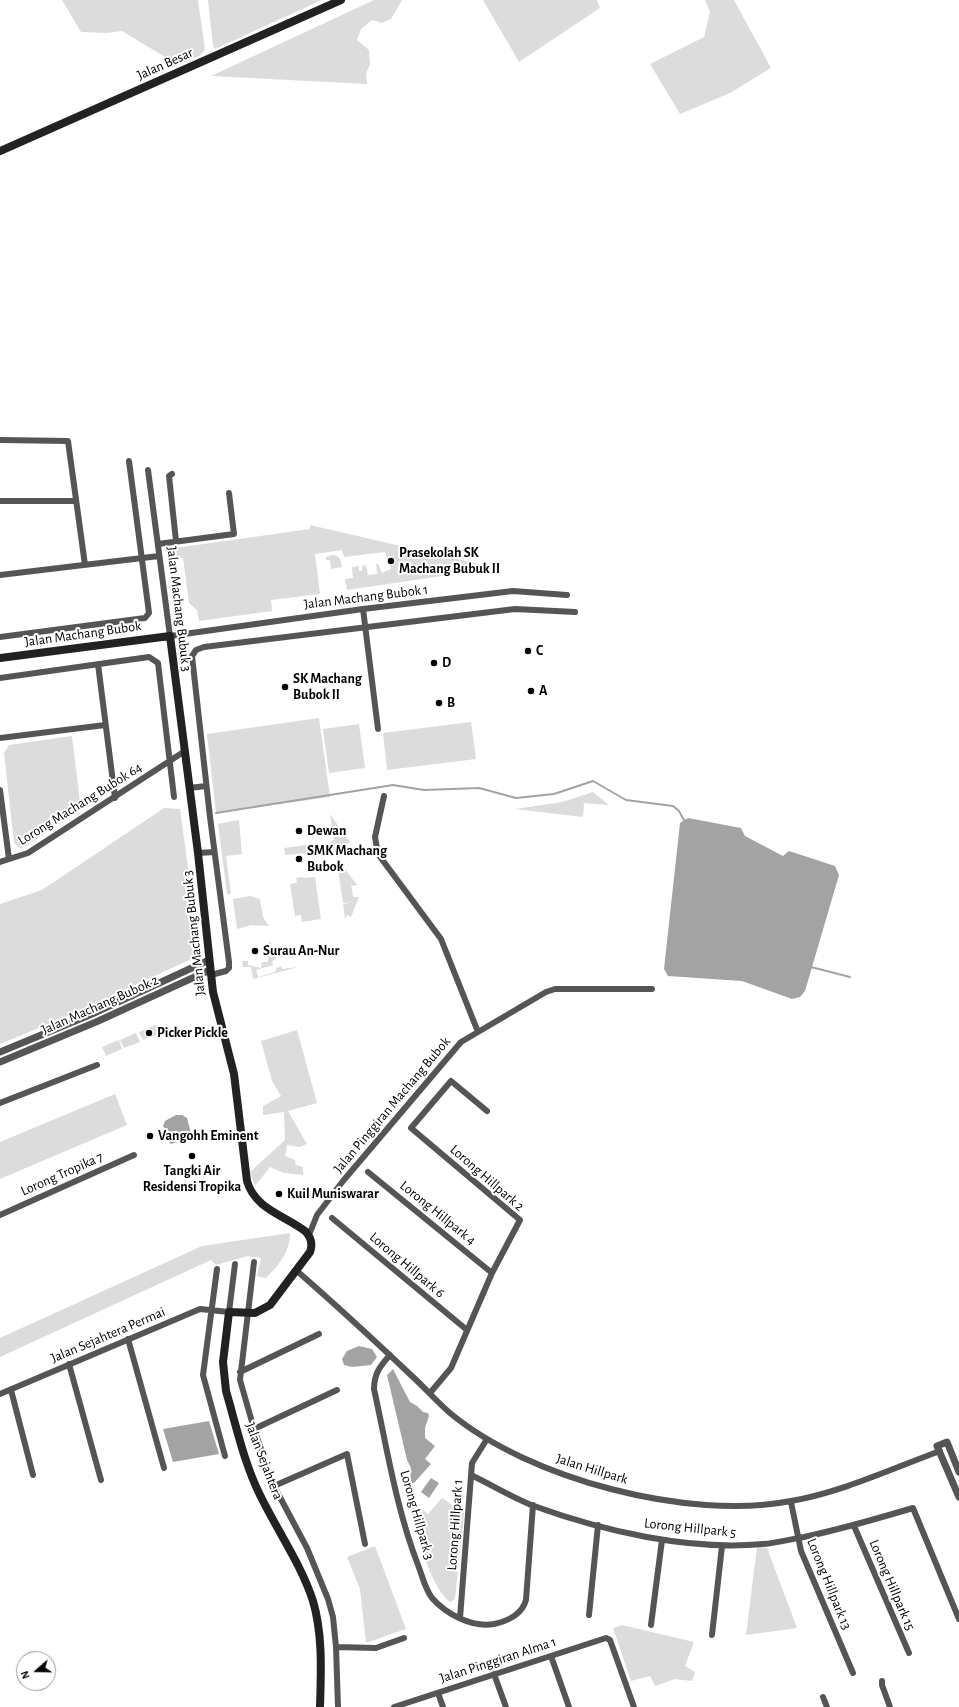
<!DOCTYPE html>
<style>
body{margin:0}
#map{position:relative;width:959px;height:1707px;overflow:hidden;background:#fff;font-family:"Alegreya Sans",sans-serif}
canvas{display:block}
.north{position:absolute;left:16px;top:1651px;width:40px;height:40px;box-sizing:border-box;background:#fff;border:1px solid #999;border-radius:50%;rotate:250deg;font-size:11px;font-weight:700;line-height:16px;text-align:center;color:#000}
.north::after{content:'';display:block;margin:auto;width:14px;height:18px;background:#000;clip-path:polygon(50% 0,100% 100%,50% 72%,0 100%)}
</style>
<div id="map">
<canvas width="959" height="1707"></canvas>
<div class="north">N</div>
</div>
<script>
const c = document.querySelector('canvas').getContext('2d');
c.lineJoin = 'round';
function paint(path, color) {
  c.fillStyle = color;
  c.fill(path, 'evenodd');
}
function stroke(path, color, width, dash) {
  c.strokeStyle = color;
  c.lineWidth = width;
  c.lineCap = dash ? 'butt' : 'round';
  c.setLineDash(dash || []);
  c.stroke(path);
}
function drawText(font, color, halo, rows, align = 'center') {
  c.font = font + ' "Alegreya Sans",sans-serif';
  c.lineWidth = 4;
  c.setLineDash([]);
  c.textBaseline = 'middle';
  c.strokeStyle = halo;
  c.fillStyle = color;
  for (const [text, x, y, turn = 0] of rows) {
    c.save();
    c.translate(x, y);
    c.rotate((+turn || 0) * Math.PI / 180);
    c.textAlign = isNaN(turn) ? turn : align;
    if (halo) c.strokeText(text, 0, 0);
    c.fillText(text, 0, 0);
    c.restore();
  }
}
const green = new Path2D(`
 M62,0H198L205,49L201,55L167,70L165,57L122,31L107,33L81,32Z
 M208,0H322L215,49L213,46Z
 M374,0H402L391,19L382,23L372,20L361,29L357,40L369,50L370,64L366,74L367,84L211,76Z
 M483,0H597L600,8L519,62Z
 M705,0H734L771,68L730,93L680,114L650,64L704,37L710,12Z
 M310,525L496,568L347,590L345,579L353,578L352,567L359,566V571H362V566L366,565L368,575L377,574L376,564H378L382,573L391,569L385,552L344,557L342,550L315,554L320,594L271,600L272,611L199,621L197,610L189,603L183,558H170L168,549L310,529Z
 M332,555C340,555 341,560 342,567L331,569L330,560H326V557Z
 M319,718L330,797L216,813L207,734Z
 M471,722L476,759L387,770L383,733Z
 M359,724L365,768L329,773L323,729Z
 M72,736L81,810L21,849L14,843L4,753L9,745Z
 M593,792L609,805L584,803L583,817L515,809L562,802Z
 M164,808L180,809L200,955L66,1017L0,1044V904L42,890Z
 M330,814L350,842L336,852L333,850H328L331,841L334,840Z
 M239,820L242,854L226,856L231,894H227L218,824Z
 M306,845L307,853L285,855L284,848Z
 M338,869L341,872L345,869L357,885L352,886L351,882L353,897H359L351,917L347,915L345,919L343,904L354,902L343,903Z
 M301,877L305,878L315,877L321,919L302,922L301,915L295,916L290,884L297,883L296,878Z
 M250,896L260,899L263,917L269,926L251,925L237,929L233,899Z
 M269,942H271L276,959L272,961L273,965L256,970L258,977L275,972L277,968L281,966L282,969L299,967L253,979L251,967H243L242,961H248V965L261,968L262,962H268Z
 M155,1025L159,1034L143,1040L139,1032Z
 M297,1030L317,1103L288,1111L307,1144L300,1147L287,1145L285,1156L295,1160L296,1165L303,1167V1175L284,1173L270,1167L255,1186L250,1172L285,1140L284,1112L263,1115V1106L281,1096L272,1081L261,1041Z
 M136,1033L140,1042L124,1048L120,1040Z
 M119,1040L122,1049L106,1056L102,1047Z
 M115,1094L127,1125L0,1179V1142Z
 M290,1233C290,1252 279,1265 266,1278L257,1276L261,1258L248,1256L216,1265L211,1260L0,1357V1338L202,1246Z
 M442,1498L464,1513L455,1599L450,1602C430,1588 414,1525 409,1500L428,1514Z
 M375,1546L406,1629L366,1643L360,1589L347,1557Z
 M757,1547L767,1548L797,1628L746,1635Z
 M622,1625L694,1642L685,1666L695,1672L692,1681L675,1679L655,1686L650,1676L631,1681L613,1628Z`);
const water = new Path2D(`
 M688,818L741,828L745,836L783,856L789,851L835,866L839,875L805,991L800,997L792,999L742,981L668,976L664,969L680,823Z
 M176,1115H182L187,1118L192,1137L171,1144L168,1141L167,1131L163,1126L165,1121Z
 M359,1346L372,1349L377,1357L371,1365L352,1367L344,1365L342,1359L347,1351Z
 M393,1369L410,1402L417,1406L423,1412L428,1413L429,1416L425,1428V1438L435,1446L425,1459L431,1464L414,1483H410L411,1468L407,1460L387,1375Z
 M209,1421L219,1454L173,1462L163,1429Z
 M431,1478L439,1483L429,1498L421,1492Z`);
const stream = new Path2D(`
 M216,813L393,785L424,790L479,788L516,798L554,794L593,781L626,800L673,806L679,811L685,822
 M811,967L850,977`);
const minor = new Path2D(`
 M0,440L68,441L85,565
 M148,470L170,636L363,609L513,591L567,595
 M172,474L169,476L176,541
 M0,501H76
 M158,544L234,534L229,493
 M0,575L159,556
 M363,609L378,729
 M0,637L145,618L149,613L129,461
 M98,664L115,798
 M0,678L149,657L158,663L174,797
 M0,738L105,725
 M189,788L206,786
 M0,790L9,859
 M384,796L375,837L378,854L441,939L478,1032
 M198,853L214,852
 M0,862L28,853L185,751
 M211,975L226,971L229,968V962L210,817L192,656L196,650L204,647L515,609L575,612
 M0,1103L97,1065
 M368,1172L492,1273
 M0,1215L134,1155
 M332,1218L467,1330
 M309,1235L317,1215L343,1181L461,1042L546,992L555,989H652
 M254,1262L240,1380L254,1429L274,1486L307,1548L328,1599L333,1617L336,1647L338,1707
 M217,1269L203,1375L225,1456
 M297,1271C336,1305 375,1341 413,1377C425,1388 437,1402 450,1413C529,1479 689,1521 791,1501C842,1492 891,1469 940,1451
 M128,1339L164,1468
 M390,1355C380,1366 374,1374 374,1389C387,1448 396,1508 418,1565C422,1575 425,1589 432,1598C446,1614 472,1628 494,1624C508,1621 522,1614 526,1600L533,1505
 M69,1364L101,1480
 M240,1372L319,1334
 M11,1390L33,1475
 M430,1393L451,1368L492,1273L520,1220L411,1128L451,1081L487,1111
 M0,1394L200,1309L229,1312L235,1264
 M254,1429L337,1390
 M471,1475C492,1485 513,1498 534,1506C603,1531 689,1551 763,1544C777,1543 791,1539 804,1537C842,1529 876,1519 913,1508L959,1619
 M274,1486L347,1454L365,1544
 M791,1502L801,1551L853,1673
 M854,1526L909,1653
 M589,1615L598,1525
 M460,1618L472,1463L487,1439
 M651,1625L662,1540
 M712,1635L722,1546
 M336,1647L376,1648L404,1638
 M551,1656L569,1707
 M494,1674L506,1707
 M882,1681V1685L890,1707
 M438,1693L443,1707
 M823,1697L827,1707
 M394,1707L606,1638L610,1640L634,1707`);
const tertiary = new Path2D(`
 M0,1052L92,1014L209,960
 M0,1062L96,1022L210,970
 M959,1472L947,1442L937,1446L959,1497`);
const secondary = new Path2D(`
 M0,151L341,0
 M0,658L170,636L198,853L213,992L234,1074L247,1181C255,1209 284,1215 305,1231C311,1237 313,1244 310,1252L270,1305L255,1313L229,1312L223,1362L226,1391C236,1425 244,1463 260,1495C277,1530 301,1564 313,1601C323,1635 321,1672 320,1707`);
const markers = [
 [391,561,4,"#000"],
 [528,651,4,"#000"],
 [434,663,4,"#000"],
 [285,687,4,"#000"],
 [531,691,4,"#000"],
 [439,703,4,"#000"],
 [299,831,4,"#000"],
 [299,859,4,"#000"],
 [255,951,4,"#000"],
 [149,1033,4,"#000"],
 [150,1136,4,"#000"],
 [192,1156,4,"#000"],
 [279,1194,4,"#000"]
];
const streetNames = [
 ["Jalan Besar",165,64,-24],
 ["Jalan Machang Bubok 1",366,597,-7],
 ["Jalan Machang Bubuk 3",179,609,83],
 ["Jalan Machang Bubok",83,634,-8],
 ["Lorong Machang Bubok 64",80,804,-32],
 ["Jalan Machang Bubuk 3",194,933,-96],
 ["Jalan Machang Bubok 2",100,1005,-24],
 ["Jalan Pinggiran Machang Bubok",392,1105,-50],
 ["Lorong Tropika 7",62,1174,-24],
 ["Lorong Hillpark 2",487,1178,41],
 ["Lorong Hillpark 4",438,1213,39],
 ["Lorong Hillpark 6",407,1265,40],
 ["Jalan Sejahtera Permai",108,1335,-23],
 ["Jalan Sejahtera",264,1461,69],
 ["Jalan Hillpark",592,1469,17],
 ["Lorong Hillpark 3",417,1515,74],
 ["Lorong Hillpark 1",455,1525,-86],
 ["Lorong Hillpark 5",690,1528,6],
 ["Lorong Hillpark 13",829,1584,68],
 ["Lorong Hillpark 15",892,1585,67],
 ["Jalan Pinggiran Alma 1",498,1660,-18]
];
const poiNames = [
 ["Prasekolah SK",399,553],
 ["Machang Bubuk II",399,569],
 ["C",536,651],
 ["D",442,663],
 ["SK Machang",293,679],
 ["Bubok II",293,695],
 ["A",539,691],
 ["B",447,703],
 ["Dewan",307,831],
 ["SMK Machang",307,851],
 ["Bubok",307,867],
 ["Surau An-Nur",263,951],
 ["Picker Pickle",157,1033],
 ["Vangohh Eminent",158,1136],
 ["Tangki Air",192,1171,"center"],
 ["Residensi Tropika",192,1187,"center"],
 ["Kuil Muniswarar",287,1194]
];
paint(green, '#dcdcdc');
paint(water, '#a3a3a3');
stroke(stream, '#a3a3a3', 2);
stroke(minor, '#555', 6);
stroke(tertiary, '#555', 7);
stroke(secondary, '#222', 8);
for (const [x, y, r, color] of markers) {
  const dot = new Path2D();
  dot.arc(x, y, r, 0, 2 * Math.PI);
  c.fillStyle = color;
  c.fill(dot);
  stroke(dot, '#fff', 1.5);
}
drawText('14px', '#000', '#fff', streetNames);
drawText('bold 14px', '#000', '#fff', poiNames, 'left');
</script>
